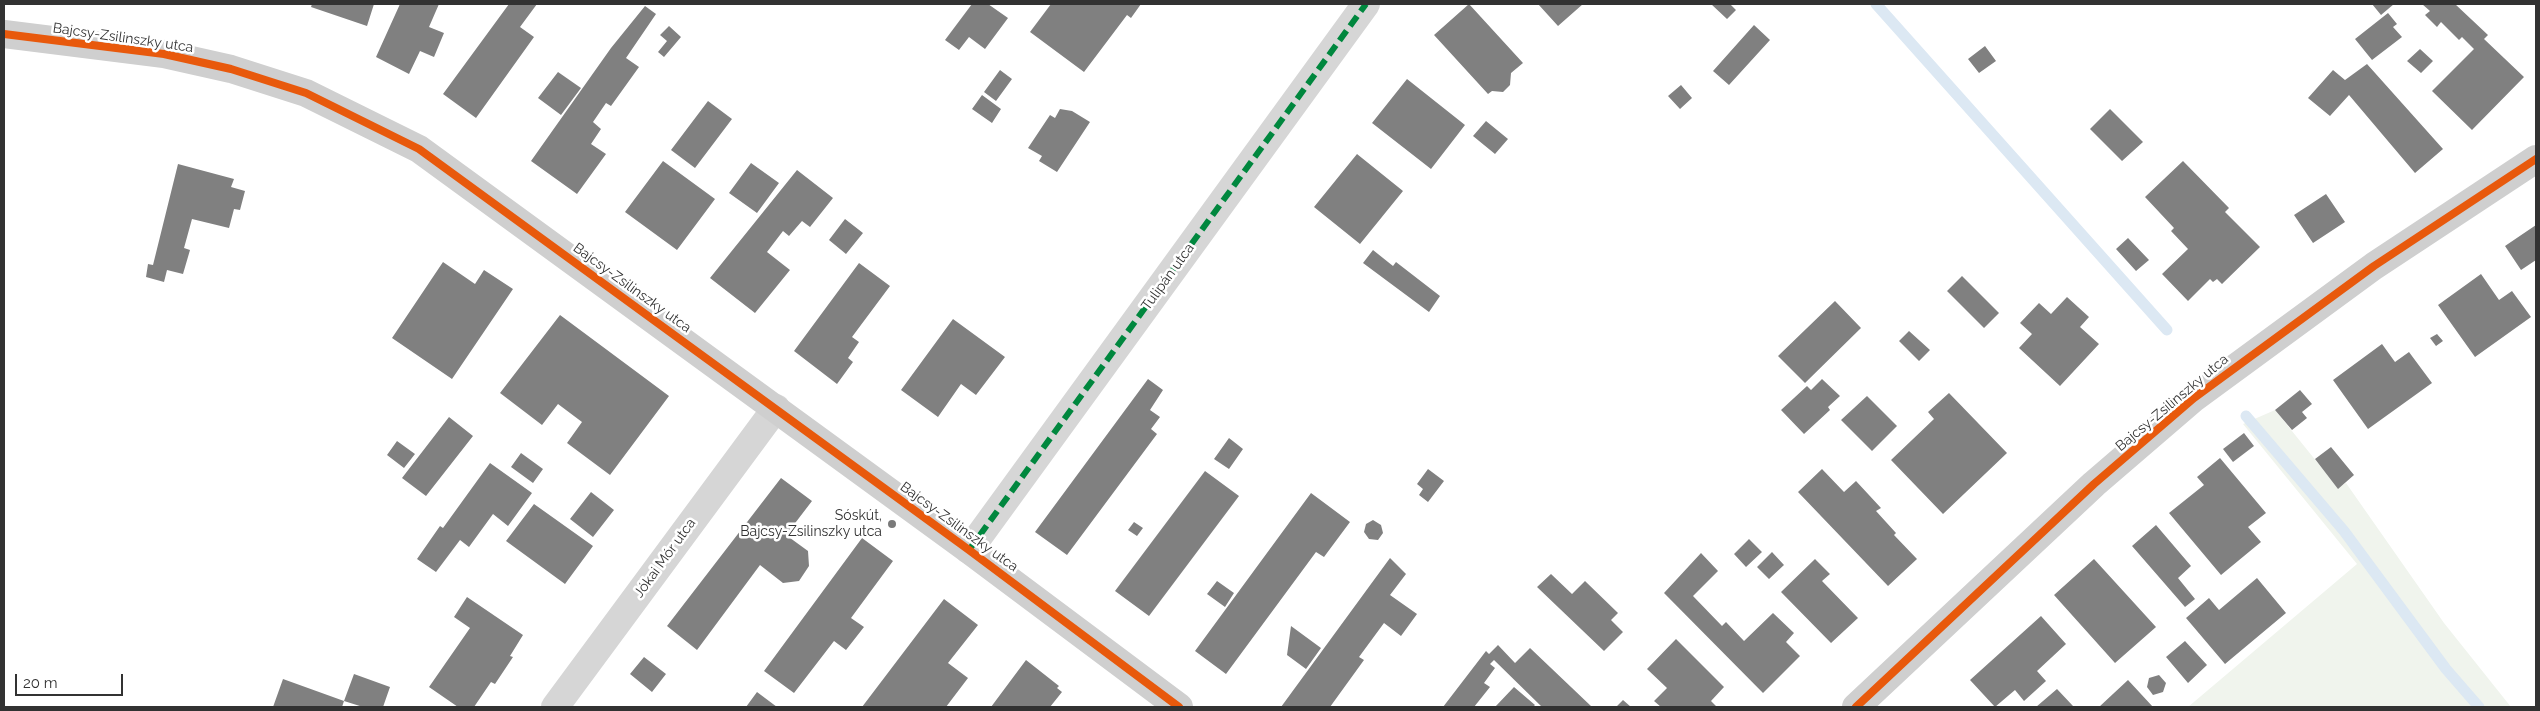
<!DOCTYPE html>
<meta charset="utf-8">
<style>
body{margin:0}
#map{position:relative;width:2540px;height:711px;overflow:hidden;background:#fff;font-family:Raleway,sans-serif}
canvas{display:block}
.frame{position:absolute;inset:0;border:5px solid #323232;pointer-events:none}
.scale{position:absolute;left:15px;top:674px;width:108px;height:22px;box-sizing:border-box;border:2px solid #323232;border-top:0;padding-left:6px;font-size:15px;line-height:18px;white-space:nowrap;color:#323232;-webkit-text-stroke:4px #fff;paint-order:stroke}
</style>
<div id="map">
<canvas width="2540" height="711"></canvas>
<div class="frame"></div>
<div class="scale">20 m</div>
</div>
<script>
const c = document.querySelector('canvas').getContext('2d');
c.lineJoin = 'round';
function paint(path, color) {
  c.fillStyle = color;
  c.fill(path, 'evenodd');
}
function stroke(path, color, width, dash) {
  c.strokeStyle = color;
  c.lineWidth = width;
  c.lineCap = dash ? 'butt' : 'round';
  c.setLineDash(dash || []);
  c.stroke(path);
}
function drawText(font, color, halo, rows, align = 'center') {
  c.font = font + ' Raleway,sans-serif';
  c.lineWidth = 5;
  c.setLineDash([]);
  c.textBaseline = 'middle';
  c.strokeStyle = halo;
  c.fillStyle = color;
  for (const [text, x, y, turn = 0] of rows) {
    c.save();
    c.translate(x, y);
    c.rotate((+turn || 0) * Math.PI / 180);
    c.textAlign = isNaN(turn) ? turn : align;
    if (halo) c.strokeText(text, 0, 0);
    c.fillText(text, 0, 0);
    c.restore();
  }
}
const green = new Path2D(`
 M2275,410L2338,488L2346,483L2444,623L2511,707H2188L2357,564L2243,424Z`);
const stream = new Path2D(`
 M1876,4L2167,330
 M2246,416L2344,531L2446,669L2479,707`);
const building = new Path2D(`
 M312,4H374L367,26L311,7Z
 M400,4H439L429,27L444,33L434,57L420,51L409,74L376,57Z
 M509,4H537L520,27L534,37L476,118L443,94Z
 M972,4H988L1008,18L985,49L969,37L959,50L945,40Z
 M1051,4H1141L1131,18L1127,15L1084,72L1030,32Z
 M1469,4L1523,63L1511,73L1510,85L1503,92L1492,91L1488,94L1434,35Z
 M1538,4H1583L1558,26Z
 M1711,4H1730L1736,10L1727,19Z
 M2372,4H2394L2381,15Z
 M2422,4H2455L2488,35L2484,39L2524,77L2472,130L2432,91L2474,49L2462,37L2459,40L2441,22L2437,27L2425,15L2430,11Z
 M645,6L656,14L626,58L639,67L611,106L606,103L593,122L601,129L591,144L606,154L577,194L531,161L611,48Z
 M2388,13L2397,24L2393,27L2402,37L2372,60L2355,39Z
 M1754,25L1770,40L1729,85L1713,71Z
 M669,26L681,37L664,57L658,52L667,41L660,35Z
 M1985,46L1996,61L1979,73L1968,59Z
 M2420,49L2433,61L2421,73L2407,61Z
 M2367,64L2443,149L2415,173L2349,95L2330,116L2308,98L2333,70L2345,80Z
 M1000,70L1012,79L996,101L984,92Z
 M558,72L581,88L561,115L538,98Z
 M1407,79L1465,125L1431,169L1372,123Z
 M1681,85L1692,98L1680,109L1668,96Z
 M982,95L1001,109L992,123L972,109Z
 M708,101L732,119L695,168L671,150Z
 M1060,109L1072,111L1090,122L1057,172L1039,161L1042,156L1028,148L1050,115L1055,118Z
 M2110,109L2143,142L2122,161L2090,129Z
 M1486,121L1508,139L1495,154L1473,136Z
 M1357,154L1403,191L1360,244L1314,207Z
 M663,161L715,199L677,250L625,212Z
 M2183,161L2229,208L2225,212L2260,247L2222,284L2217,279L2213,282L2210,279L2188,301L2162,274L2188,249L2171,231L2174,228L2145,197Z
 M751,163L779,183L757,213L729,193Z
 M178,164L234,179L231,187L245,191L240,210L234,209L229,228L192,219L184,248L190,250L183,274L167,270L164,282L146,277L148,264L153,265Z
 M797,170L833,198L810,227L802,221L789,236L783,231L767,252L790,270L755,313L710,278Z
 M2326,194L2345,222L2313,243L2294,215Z
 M845,219L863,233L846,254L829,240Z
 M2536,225V260L2521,270L2505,246Z
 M2128,238L2149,260L2136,271L2116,249Z
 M1373,250L1393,266L1396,262L1440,296L1429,312L1363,263Z
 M443,262L475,284L484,270L513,289L452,379L392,338Z
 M859,263L890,286L852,337L859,342L848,358L853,362L837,384L794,351Z
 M2481,274L2499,300L2512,291L2531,317L2475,357L2438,305Z
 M1962,276L1999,313L1984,328L1947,291Z
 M2067,297L2089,317L2080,327L2099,344L2060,386L2019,348L2032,334L2020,323L2039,303L2051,314Z
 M1835,301L1861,328L1805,383L1778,356Z
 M560,315L669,396L610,475L567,443L582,422L558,404L542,425L500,393Z
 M953,319L1005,357L976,395L961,384L938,417L901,390Z
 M1909,331L1930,350L1919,361L1899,341Z
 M2437,334L2443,341L2436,346L2430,338Z
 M2382,344L2395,362L2409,352L2432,383L2368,429L2333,380Z
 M1148,379L1163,390L1150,410L1160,417L1151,429L1157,434L1067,555L1035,532Z
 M1822,379L1840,396L1828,407L1830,410L1804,434L1781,410L1807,386L1811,390Z
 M2300,390L2312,404L2302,412L2307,418L2292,430L2275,410Z
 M1949,393L2007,453L1943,514L1891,460L1934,419L1928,412Z
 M1867,396L1897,426L1872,451L1841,420Z
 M449,417L473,436L426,496L402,478Z
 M2244,433L2254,446L2233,462L2223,449Z
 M1229,438L1243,449L1229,469L1214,459Z
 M397,441L415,454L404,468L387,455Z
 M2331,447L2354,475L2338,489L2315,459Z
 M521,453L543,469L533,483L511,467Z
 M2220,458L2266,513L2248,527L2261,542L2221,575L2169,513L2204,485L2197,477Z
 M490,463L532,493L508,526L493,514L469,547L460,540L436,572L417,559L440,526L443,528Z
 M1428,469L1444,481L1428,502L1419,495L1423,489L1417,484Z
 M1822,469L1844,492L1856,481L1881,508L1876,511L1896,533L1894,535L1917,559L1888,586L1798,492Z
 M1205,471L1239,496L1149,616L1115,591Z
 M781,478L812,501L786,535L808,551L809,566L799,581L783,583L760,565L697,650L667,626Z
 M591,492L614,510L593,537L570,519Z
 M1311,493L1350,522L1324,557L1316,552L1226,674L1195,651Z
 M534,504L593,546L565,584L506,541Z
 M1373,520L1381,525L1383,533L1378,540L1369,539L1364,532L1366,524Z
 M1134,522L1143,528L1137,536L1128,530Z
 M2156,525L2191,566L2178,578L2195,599L2185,607L2132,546Z
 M862,538L893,561L851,618L864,627L846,650L834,641L794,693L764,671Z
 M1749,539L1762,552L1746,567L1734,554Z
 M1772,552L1784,565L1769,579L1757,567Z
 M1701,553L1718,571L1693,596L1722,626L1726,622L1744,641L1773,613L1794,633L1786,642L1800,656L1763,693L1664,593Z
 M1390,558L1406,574L1390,595L1417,614L1401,636L1384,623L1359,657L1364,660L1330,707H1281Z
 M1815,559L1830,574L1822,581L1858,618L1831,643L1781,592Z
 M2094,559L2156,627L2115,663L2054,595Z
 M1551,574L1572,594L1585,581L1618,613L1611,620L1623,632L1604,651L1537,587Z
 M2257,578L2286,613L2225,664L2186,618L2209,598L2219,610Z
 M1217,581L1234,593L1225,607L1207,594Z
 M467,597L523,635L510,656L513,657L495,684L491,682L474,707H458L429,687L470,628L454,617Z
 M944,599L978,625L948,663L968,678L946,707H862Z
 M2041,616L2066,644L2037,671L2046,681L2024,701L2015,690L1995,707L1970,680Z
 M1291,626L1321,648L1306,669L1287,655Z
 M1676,639L1724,687L1711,701L1717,707H1661L1654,701L1667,688L1647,669Z
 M2185,641L2207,665L2188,683L2166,657Z
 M1498,645L1515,663L1530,648L1592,707H1542L1494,660L1490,664L1495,668L1484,683L1490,687L1474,707H1443L1486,651L1489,654Z
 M644,657L666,674L652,692L630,674Z
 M1026,660L1059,686L1057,688L1062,692L1050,707H991Z
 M354,674L390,687L383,707H363L344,701Z
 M2159,675L2166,683L2163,692L2153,695L2147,687L2149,678Z
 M283,679L344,701L342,707H273Z
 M2128,680L2153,707H2099Z
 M1514,687L1535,705L1533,707H1495Z
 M2057,689L2073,706L2036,707Z
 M757,692L777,707H746Z
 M1623,700L1631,707H1616Z`);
const street = new Path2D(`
 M969,550L1366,4
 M555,707L776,408`);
const secondary = new Path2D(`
 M4,34L164,54L231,69L306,93L419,149L969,550L1179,707
 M1856,707L2094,484L2194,398L2374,266L2536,159`);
const quiet = new Path2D(`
 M969,550L1366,4`);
const cycleway = new Path2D(`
 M4,34L164,54L231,69L306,93L419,149L969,550L1179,707
 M1856,707L2094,484L2194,398L2374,266L2536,159`);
const markers = [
 [892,524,5,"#7a7a7a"]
];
const streetNames = [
 ["Bajcsy-Zsilinszky utca",123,38,8],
 ["Tulipán utca",1168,277,-54],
 ["Bajcsy-Zsilinszky utca",632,288,36],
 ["Bajcsy-Zsilinszky utca",2172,403,-40],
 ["Bajcsy-Zsilinszky utca",959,527,36],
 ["Jókai Mór utca",665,558,-54]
];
const poiNames = [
 ["Sóskút,",882,516],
 ["Bajcsy-Zsilinszky utca",882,532]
];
paint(green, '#f0f4ed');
stroke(stream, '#dce8f3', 11);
paint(building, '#808080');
stroke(street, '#d6d6d6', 28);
stroke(secondary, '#cfcfcf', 28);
stroke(quiet, '#00873e', 6, [12, 6]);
stroke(cycleway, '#e8590c', 8);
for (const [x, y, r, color] of markers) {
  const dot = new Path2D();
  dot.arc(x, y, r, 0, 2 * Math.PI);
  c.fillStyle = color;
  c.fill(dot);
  stroke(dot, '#fff', 2);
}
drawText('14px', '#323232', '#fff', streetNames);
drawText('14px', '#323232', '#fff', poiNames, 'right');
</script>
